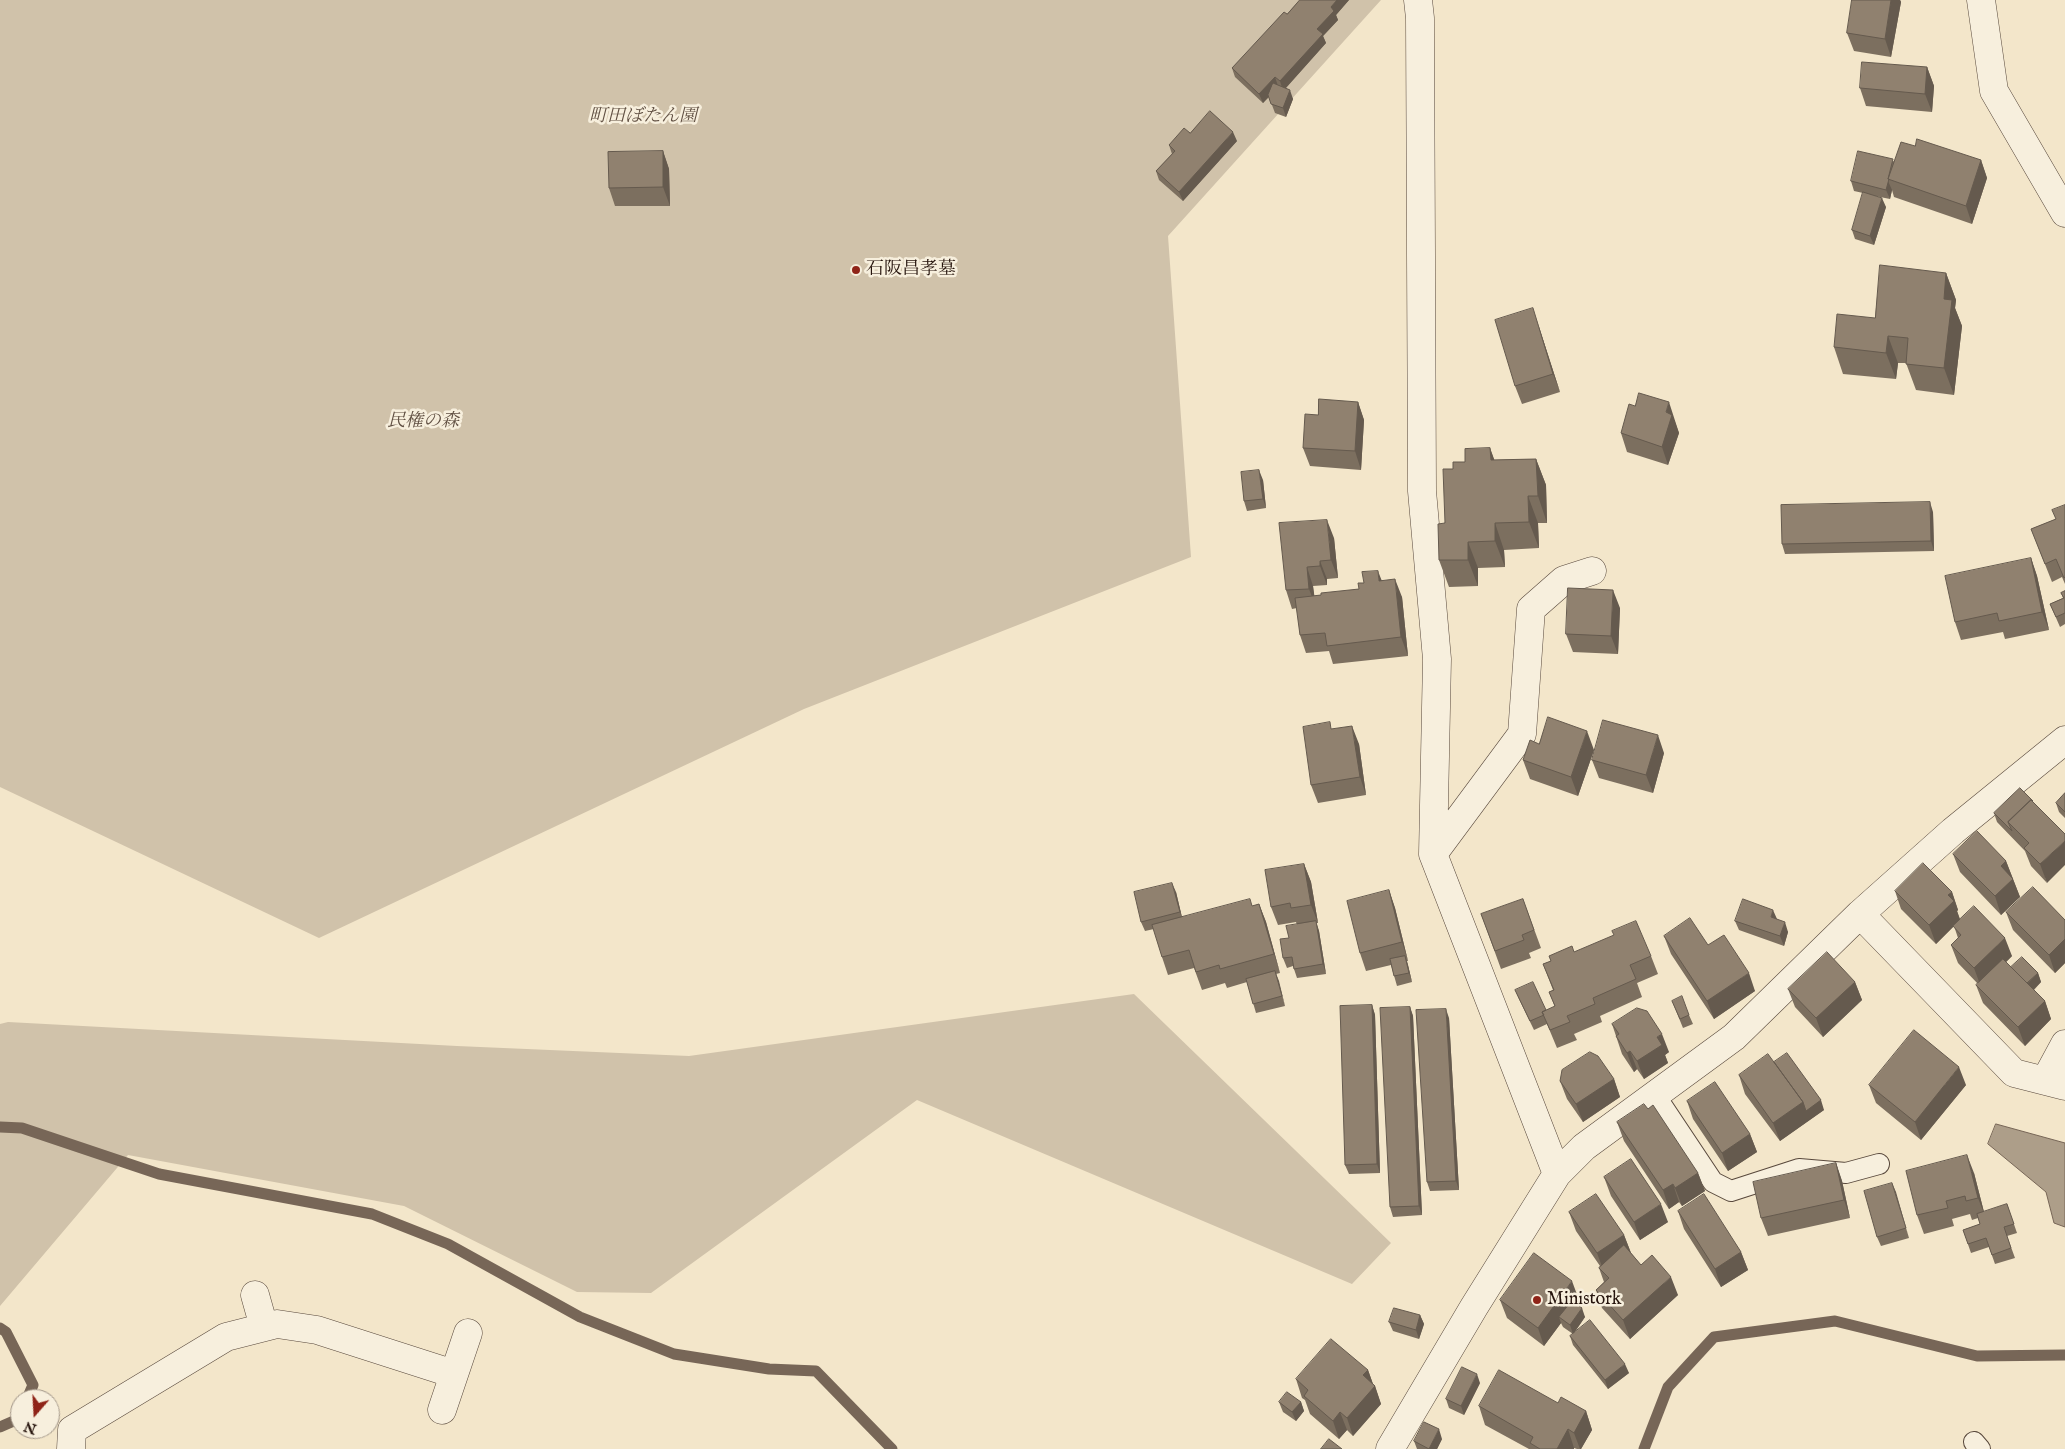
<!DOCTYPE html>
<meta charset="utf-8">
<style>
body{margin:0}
#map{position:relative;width:2065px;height:1449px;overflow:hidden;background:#f3e6ca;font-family:"IM FELL English",serif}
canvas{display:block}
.north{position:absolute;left:10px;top:1389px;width:50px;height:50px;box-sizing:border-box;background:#f7efdd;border:1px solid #a39789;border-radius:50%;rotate:199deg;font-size:14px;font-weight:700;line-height:20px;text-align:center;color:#25130c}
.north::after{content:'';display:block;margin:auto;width:18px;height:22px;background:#8f2418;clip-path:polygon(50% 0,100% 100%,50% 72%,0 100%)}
</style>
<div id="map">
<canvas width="2065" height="1449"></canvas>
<div class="north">N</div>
</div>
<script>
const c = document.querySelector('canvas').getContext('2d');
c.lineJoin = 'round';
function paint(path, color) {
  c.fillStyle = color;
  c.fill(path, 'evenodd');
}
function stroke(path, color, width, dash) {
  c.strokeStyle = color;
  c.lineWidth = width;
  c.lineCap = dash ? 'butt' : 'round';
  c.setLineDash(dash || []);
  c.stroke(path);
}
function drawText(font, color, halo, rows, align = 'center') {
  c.font = font + ' "IM FELL English","Noto Serif JP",serif';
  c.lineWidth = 5;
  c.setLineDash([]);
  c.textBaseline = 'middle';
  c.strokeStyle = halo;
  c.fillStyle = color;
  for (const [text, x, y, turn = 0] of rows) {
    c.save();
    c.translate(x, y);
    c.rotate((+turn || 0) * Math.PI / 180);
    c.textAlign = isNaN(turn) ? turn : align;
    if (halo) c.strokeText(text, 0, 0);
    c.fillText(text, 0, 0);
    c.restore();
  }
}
const green = new Path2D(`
 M0,0H1381L1168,236L1191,557L804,709L319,938L0,787Z
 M1134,994L1391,1243L1352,1284L917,1100L651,1293L577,1292L404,1206L128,1155L0,1306V1024L8,1022L457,1046L689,1056Z`);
const water = new Path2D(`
 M1996,1124L2065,1143V1227L2054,1223L2046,1192L1988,1144Z`);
const stream = new Path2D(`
 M0,1127L22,1128L159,1174L372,1214L448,1244L580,1317L674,1354L769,1369L816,1371L892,1449
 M0,1328L6,1332L33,1385L27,1399
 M0,1427L16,1420L20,1413
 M1644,1449L1668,1387L1714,1337L1835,1321L1977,1356L2065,1355`);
const lane = new Path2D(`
 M1655,1095L1713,1182L1731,1191L1799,1169L1846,1173L1879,1164
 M1974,1442L1980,1449`);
const street = new Path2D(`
 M1418,0L1420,18L1422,491L1437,659L1433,854L1557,1174
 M1981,0L1994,91L2065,213
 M1433,854L1522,734L1531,609L1564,580L1592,571
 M1860,914L2014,1073L2065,1086
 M2045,1081L2065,1044
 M255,1295L264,1327
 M442,1410L468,1333
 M71,1449L72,1430L226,1337L277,1324L317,1330L454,1374
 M1390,1449L1474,1307L1557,1174L1584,1147L1734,1037L1860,914L1953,831L2065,740`);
const wall = new Path2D(`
 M1300,0H1349L1336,15L1338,20L1323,36L1326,43L1286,88L1293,99L1286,117L1275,113L1269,97L1263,103L1235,77L1232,68L1287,14Z
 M1852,0H1900L1901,2L1891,57L1854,51L1847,33Z
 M1927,67L1934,86L1932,112L1866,106L1860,88Z
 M1190,133L1237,141L1183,201L1159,180L1156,171L1172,154L1169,145Z
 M1915,146L1981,160L1987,178L1972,224L1894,197L1892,190L1890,199L1870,195L1886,207L1874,245L1855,239L1852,230L1863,193L1854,191L1851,181L1894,161Z
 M663,151L669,169L670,206H615L609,188Z
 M1946,273L1956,300L1955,308L1962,326L1954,395L1916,390L1906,363H1898L1896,379L1843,374L1834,347L1875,318Z
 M1539,327L1560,392L1522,404L1515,386Z
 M1358,402L1364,420L1361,470L1310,466L1303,448L1318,415Z
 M1675,420V422L1679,433L1668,465L1627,452L1621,433Z
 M1490,448L1494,460L1536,459L1546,485L1547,523H1538L1539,548L1504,550L1505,567L1478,568V586L1449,587L1439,560L1453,469Z
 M1263,480L1266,508L1247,511L1244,501Z
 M2065,505V584L2062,577L2052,582L2031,529L2056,519Z
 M1933,512L1934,551L1785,554L1782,544Z
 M1334,538L1338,578L1327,579V585L1313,586L1314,596L1359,589L1382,580L1402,597L1408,656L1333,664L1329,651L1306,653L1300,635L1297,608L1292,609L1286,590Z
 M2031,558L2037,576L2049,630L2005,639L2003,632L1961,640L1955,622Z
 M2065,591V624L2060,627L2050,604L2063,598L2061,593Z
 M1620,608L1618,654L1573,652L1566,634Z
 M1332,729L1359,744L1366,795L1318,803L1311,785Z
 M1539,744L1594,750L1578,796L1530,779L1523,760Z
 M1664,753L1653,793L1599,778L1592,760Z
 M2020,788L2047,883L2031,866L2025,851L1997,822L1994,813Z
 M2065,793V818L2059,812L2056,803Z
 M1953,854L2006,861L2020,897L2001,915L1960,872Z
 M1304,864L1311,882L1318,923H1316L1319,931L1326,974L1297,978L1293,966L1287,968L1283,958L1289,938L1297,925L1296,922L1278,925L1271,907Z
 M1389,890L1395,908L1408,961H1407L1412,982L1397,986L1391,965L1366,971L1360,953Z
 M1895,891L1952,892L1958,910L1957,911L1960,919L2012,956L2006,962L2011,967L2038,973L2041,982L2034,990L2045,1001L2051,1019L2025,1046L1983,1003L1976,985L1978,984L1958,963L1951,945L1958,938L1954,926L1936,944L1901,909Z
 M1176,892L1182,917L1253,906L1259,904L1266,922L1280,973L1276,974L1285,1006L1256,1013L1247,982L1227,988L1225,983L1202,990L1194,968L1168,975L1162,957L1154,929L1145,931L1141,922Z
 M1523,899L1541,948L1529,953L1531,958L1501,969L1481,914Z
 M2006,912L2065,920V963L2055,973L2013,930Z
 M1777,919L1788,932L1784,946L1739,930L1735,921Z
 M1664,936L1708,945L1755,991L1714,1019L1671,954Z
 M1574,952L1651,956L1658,974L1637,983L1642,997L1600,1016L1602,1022L1574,1034L1577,1040L1557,1048L1547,1024L1534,1030L1519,999L1515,990L1546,1010L1555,1007L1549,992L1553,990L1543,964L1551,961L1549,956Z
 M1855,982L1862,1000L1823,1037L1795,1007L1788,989Z
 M1672,1001L1689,1015L1693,1024L1683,1028Z
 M1372,1005L1375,1015L1380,1173L1349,1174L1345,1165Z
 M1410,1007L1413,1016L1422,1215L1393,1217L1390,1207Z
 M1449,1018L1459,1190L1430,1191L1427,1182Z
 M1612,1024L1669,1052L1665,1055L1668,1063L1644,1079L1637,1069L1634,1072L1622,1054Z
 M1774,1062L1824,1110L1780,1141L1745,1094L1739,1075Z
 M1614,1079L1620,1097L1583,1122L1567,1099L1560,1081Z
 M1869,1085H1966L1921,1140L1876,1103Z
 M1687,1101L1750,1134L1757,1152L1728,1171L1693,1119Z
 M1617,1122L1698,1173L1705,1191L1682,1206L1679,1202L1669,1209L1624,1141Z
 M1836,1163L1842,1181L1850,1218L1768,1236L1761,1218Z
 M1974,1173L1984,1212L2007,1204L2017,1233L2007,1236L2015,1258L1995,1264L1989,1247L1971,1253L1963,1230L1980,1224L1978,1218L1972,1220L1970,1214L1952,1219L1954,1226L1924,1234L1917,1215Z
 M1604,1177L1668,1222L1640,1240L1611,1196Z
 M1892,1183L1909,1238L1881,1246L1877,1237Z
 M1678,1211L1741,1252L1748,1270L1721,1287L1684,1229Z
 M1569,1212L1624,1235L1631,1253L1641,1265L1678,1295L1630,1339L1602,1308L1596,1290L1604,1282L1599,1268L1600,1266L1576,1231Z
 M1500,1300H1579L1576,1304L1585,1317L1575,1332L1629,1373L1608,1389L1573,1345L1570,1336L1573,1334L1563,1327L1561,1323L1544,1346L1507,1318Z
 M1420,1315L1424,1324L1419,1339L1393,1331L1389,1322Z
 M1368,1370L1373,1384L1375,1386L1381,1404L1353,1436L1347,1430L1339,1439L1310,1414L1305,1400L1302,1398L1296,1379Z
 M1480,1383L1464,1415L1449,1408L1446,1399Z
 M1279,1402H1301L1304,1411L1296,1421L1283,1412Z
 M1558,1403L1586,1411L1592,1430L1581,1449H1577L1574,1448V1449H1529L1485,1425L1479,1406Z
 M1442,1439L1437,1449H1417L1414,1441Z`);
const shadedWall = new Path2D(`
 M1337,0H1349L1336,15L1338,20L1323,36L1326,43L1283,91L1280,81L1317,29L1331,7Z
 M1891,0H1900L1901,2L1891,57L1885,39Z
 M1927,67L1934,86L1932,112L1925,94Z
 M1275,77L1278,86L1263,103L1259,94Z
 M1290,90L1293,99L1286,117L1283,108Z
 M1233,132L1237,141L1183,201L1179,192Z
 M663,151L669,169L670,206L663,187Z
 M1981,160L1987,178L1972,224L1966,206Z
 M1888,181L1892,190L1890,199L1886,190Z
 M1882,198L1886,207L1874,245L1870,236Z
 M1946,273L1956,300L1955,308L1962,326L1954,395L1944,368V299Z
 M1533,308L1539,327L1560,392L1553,374Z
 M1888,336L1898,363L1896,379L1886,353Z
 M1358,402L1364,420L1361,470L1355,451Z
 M1669,402L1679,433L1668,465L1662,447L1666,412Z
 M1490,448L1500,475L1491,460Z
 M1536,459L1546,485L1547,523L1538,496Z
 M1259,470L1263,480L1266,508L1263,499Z
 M1528,496L1538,523L1539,548L1529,522Z
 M1930,502L1933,512L1934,551L1931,541Z
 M1327,520L1334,538L1338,578L1331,560Z
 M1495,523L1504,550L1505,567L1495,541Z
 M1468,542L1478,568V586L1468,560Z
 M2031,558L2037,576L2049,630L2042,612Z
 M1320,561L1327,579V585L1320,566Z
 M1307,567L1313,586L1316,607L1309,589Z
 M1378,571L1385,589L1379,581Z
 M1395,579L1402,597L1408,656L1401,637Z
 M1613,590L1620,608L1618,654L1611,636Z
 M1352,726L1359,744L1366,795L1360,777Z
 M1587,731L1594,750L1578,796L1571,777Z
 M1658,735L1664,753L1653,793L1646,775Z
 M2065,841V865L2047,883L2040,864Z
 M2006,861L2020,897L2001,915L1995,896L2001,866Z
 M1304,864L1311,882L1318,923L1311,905Z
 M1172,883L1176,892L1183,922L1180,912Z
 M1389,890L1395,908L1408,961L1402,942Z
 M1952,892L1958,910L1957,911L1960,920L1936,944L1929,925L1948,895Z
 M1259,904L1266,922L1280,973L1274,954Z
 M1773,910L1777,919L1774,927L1771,917Z
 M1316,921L1319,931L1326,974L1323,964Z
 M1785,922L1788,932L1784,946L1780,936Z
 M2005,938L2012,956L1981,987L1974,968Z
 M2065,939V963L2055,973L2049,955Z
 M1405,956L1408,965L1412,982L1409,973Z
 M1275,971L1279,981L1285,1006L1282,996Z
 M1749,973L1755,991L1714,1019L1707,1001Z
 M2038,973L2041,982L2030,993L2027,984Z
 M1855,982L1862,1000L1823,1037L1816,1018Z
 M2045,1001L2051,1019L2025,1046L2018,1027Z
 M1372,1005L1375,1015L1380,1173L1377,1164Z
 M1410,1007L1413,1016L1422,1215L1419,1206Z
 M1446,1009L1449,1018L1459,1190L1456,1181Z
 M1662,1034L1669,1052L1665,1055L1668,1063L1644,1079L1637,1061L1657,1037Z
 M1630,1051L1637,1069L1634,1072L1627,1053Z
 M1959,1067L1966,1085L1921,1140L1915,1122Z
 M1614,1079L1620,1097L1583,1122L1576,1104Z
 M1821,1100L1824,1110L1780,1141L1773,1123L1803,1102Z
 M1750,1134L1757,1152L1728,1171L1722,1153Z
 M1967,1155L1974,1173L1985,1216L1978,1198Z
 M1836,1163L1842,1181L1850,1218L1844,1200Z
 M1698,1173L1705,1191L1682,1206L1675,1188Z
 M1892,1183L1896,1192L1909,1238L1906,1228Z
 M1673,1184L1679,1202L1669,1209L1663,1190Z
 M1661,1204L1668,1222L1640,1240L1634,1222Z
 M1624,1235L1631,1253L1604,1272L1597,1253Z
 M1741,1252L1748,1270L1721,1287L1715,1269Z
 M1671,1277L1678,1295L1630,1339L1623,1320Z
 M1572,1281L1579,1300L1564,1320L1559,1317L1561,1323L1544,1346L1538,1328Z
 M1582,1308L1585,1317L1573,1334L1570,1325Z
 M1420,1315L1424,1324L1419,1339L1416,1330Z
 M1625,1364L1629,1373L1608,1389L1605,1380Z
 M1368,1370L1374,1387L1375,1386L1381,1404L1353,1436L1347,1418L1363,1375Z
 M1477,1374L1480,1383L1464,1415L1461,1406Z
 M1301,1402L1304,1411L1296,1421L1292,1412Z
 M1586,1411L1592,1430L1581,1449H1580L1574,1433Z
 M1340,1412L1347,1430L1339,1439L1333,1421Z
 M1439,1429L1442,1439L1437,1449H1429Z
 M1568,1429L1574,1448V1449H1557Z`);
const building = new Path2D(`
 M1300,0H1337L1331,7L1334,11L1317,29L1323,34L1280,81L1275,77L1259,94L1232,68L1284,12L1287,14Z
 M1852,0H1891L1885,39L1847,33Z
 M1862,62L1927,67L1925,94L1860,88Z
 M1273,83L1290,90L1283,108L1271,104L1268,95Z
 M1210,111L1233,132L1179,192L1156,171L1175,151L1169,145L1184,128L1190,133Z
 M1917,139L1981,160L1966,206L1888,179L1901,142L1915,146Z
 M663,151V187L609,188L608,152Z
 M1858,151L1893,159L1888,179H1889L1886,190L1851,181Z
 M1863,192L1882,198L1870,236L1852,230Z
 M1880,265L1946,273L1944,299L1952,300L1944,368L1906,364L1908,338L1888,336L1886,353L1834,347L1837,314L1875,318Z
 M1533,308L1553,374L1515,386L1495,320Z
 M1639,393L1669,402L1666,412L1672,415L1662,447L1621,433L1629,404L1635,406Z
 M1319,399L1358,402L1355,451L1303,448L1305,414L1318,415Z
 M1490,448L1491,460L1536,459L1538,496H1528L1529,522L1495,523V541L1468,542V560H1439L1438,524L1445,523L1443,469H1453V462H1465V449Z
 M1259,470L1263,499L1244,501L1241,472Z
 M1930,502L1931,541L1782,544L1781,505Z
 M2065,505V577L2064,578L2056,559L2045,564L2031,529L2056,519L2052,510Z
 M1327,520L1331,560L1320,561V566L1307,567L1309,589L1286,590L1279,523Z
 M2031,558L2042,612L1999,621L1997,613L1955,622L1945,576Z
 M1378,571L1379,581L1395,579L1401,637L1327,646L1325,633L1300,635L1295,598L1321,595V593L1359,589L1358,583H1364L1362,572Z
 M1568,588L1613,590L1611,636L1566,634Z
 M2065,591V613L2056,617L2050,604L2064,598L2061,593Z
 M1548,717L1587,731L1571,777L1523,760L1530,740L1539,744Z
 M1603,720L1658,735L1646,775L1592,760Z
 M1330,722L1331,729L1352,726L1360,777L1311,785L1303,727Z
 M2020,788L2033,801L2031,800L2008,822L2012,831L1994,813Z
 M2065,793V812L2056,803Z
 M2031,800L2065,834V841L2040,864L2024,848L2029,843L2008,822Z
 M1977,831L2006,861L2001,866L2013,879L1995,896L1953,854Z
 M1923,863L1952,892L1948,895L1954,901L1929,925L1895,891Z
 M1304,864L1311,905L1291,908L1290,903L1271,907L1265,870Z
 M1172,883L1180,912L1141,922L1134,892Z
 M2033,887L2065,920V939L2049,955L2006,912Z
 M1389,890L1402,942L1360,953L1347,901Z
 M1250,899L1252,906L1259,904L1274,954L1220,969L1219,965L1196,972L1189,950L1162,957L1152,925Z
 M1523,899L1534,930L1522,935L1524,940L1495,951L1481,914Z
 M1743,899L1773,910L1771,917L1785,922L1780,936L1735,921Z
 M1974,906L2005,938L1974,968L1951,945L1961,935L1953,926Z
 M1690,918L1708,945L1724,935L1749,973L1707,1001L1664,936Z
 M1316,921L1323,964L1294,969L1292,957L1283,958L1280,939L1289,938L1286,926Z
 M1636,921L1651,956L1630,965L1636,979L1593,998L1595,1004L1567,1016L1570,1022L1550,1030L1542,1012L1555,1006L1549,992L1554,990L1543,964L1551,961L1549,956L1572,946L1574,952L1614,935L1612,931Z
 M1827,952L1855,982L1816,1018L1788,989Z
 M1405,956L1409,973L1394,976L1390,959Z
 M2022,957L2038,973L2027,983L2011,967Z
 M2003,959L2045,1001L2018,1027L1976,985Z
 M1275,971L1282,996L1253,1004L1246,979Z
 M1533,982L1546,1010L1542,1012L1544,1015L1530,1021L1515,990Z
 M1682,996L1689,1015L1680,1019L1672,1001Z
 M1372,1005L1377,1164L1345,1165L1340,1006Z
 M1410,1007L1419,1206L1390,1207L1380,1008Z
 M1637,1008L1647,1011L1662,1034L1657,1037L1662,1045L1637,1061L1630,1051L1627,1053L1616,1036L1619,1034L1612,1024Z
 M1446,1009L1456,1181L1427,1182L1416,1010Z
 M1914,1030L1959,1067L1915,1122L1869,1085Z
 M1590,1052L1598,1056L1614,1079L1576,1104L1560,1081L1562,1070Z
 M1787,1053L1821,1100L1806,1111L1803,1102L1774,1062Z
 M1768,1054L1803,1102L1773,1123L1739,1075Z
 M1715,1082L1750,1134L1722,1153L1687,1101Z
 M1644,1104L1648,1109L1653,1105L1698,1173L1675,1188L1673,1184L1663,1190L1617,1122Z
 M1967,1155L1978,1198L1966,1201L1965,1196L1946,1201L1948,1208L1917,1215L1906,1171Z
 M1631,1159L1661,1204L1634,1222L1604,1177Z
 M1836,1163L1844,1200L1761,1218L1753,1182Z
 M1892,1183L1906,1228L1877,1237L1864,1191Z
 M1596,1194L1624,1235L1597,1253L1569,1212Z
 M1704,1194L1741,1252L1715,1269L1678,1211Z
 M2007,1204L2014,1224L2004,1227L2011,1248L1992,1255L1986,1238L1968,1244L1963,1230L1980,1224L1977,1214Z
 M1624,1245L1641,1265L1652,1255L1671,1277L1623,1320L1596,1290L1609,1278L1599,1268Z
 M1534,1253L1572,1281L1538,1328L1500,1300Z
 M1572,1301L1582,1308L1570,1325L1559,1317Z
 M1394,1308L1420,1315L1416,1330L1389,1322Z
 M1590,1320L1625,1364L1605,1380L1570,1336Z
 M1331,1339L1368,1370L1363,1375L1375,1386L1347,1418L1340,1412L1333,1421L1304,1396L1308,1390L1296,1379Z
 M1462,1367L1477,1374L1461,1406L1446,1399Z
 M1499,1370L1558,1403L1561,1397L1586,1411L1574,1433L1568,1429L1557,1449H1540L1530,1443L1533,1437L1479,1406Z
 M1287,1392L1301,1402L1292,1412L1279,1402Z
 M1424,1422L1439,1429L1429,1449L1414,1441Z
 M1329,1439L1342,1449H1321Z`);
const markers = [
 [856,270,5,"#8f2418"],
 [1537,1300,5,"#8f2418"]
];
const parkNames = [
 ["町田ぼたん園",643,117],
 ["民権の森",423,422]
];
const poiNames = [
 ["石阪昌孝墓",866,270],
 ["Ministork",1547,1300]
];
paint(green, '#d0c2aa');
paint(water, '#ad9e89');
stroke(water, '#776657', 1);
stroke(stream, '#776657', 11);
stroke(lane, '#58483c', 22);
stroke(street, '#58483c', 29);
stroke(lane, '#f7efdd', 20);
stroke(street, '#f7efdd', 28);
paint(wall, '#7c6f5f');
paint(shadedWall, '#655a4e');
paint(building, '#90816f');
stroke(building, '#655a4e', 1);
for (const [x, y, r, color] of markers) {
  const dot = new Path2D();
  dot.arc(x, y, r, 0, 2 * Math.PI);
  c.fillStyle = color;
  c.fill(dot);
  stroke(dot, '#f7efdd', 2);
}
drawText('italic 18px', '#615043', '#f7efdd', parkNames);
drawText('18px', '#25130c', '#f7efdd', poiNames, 'left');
</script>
